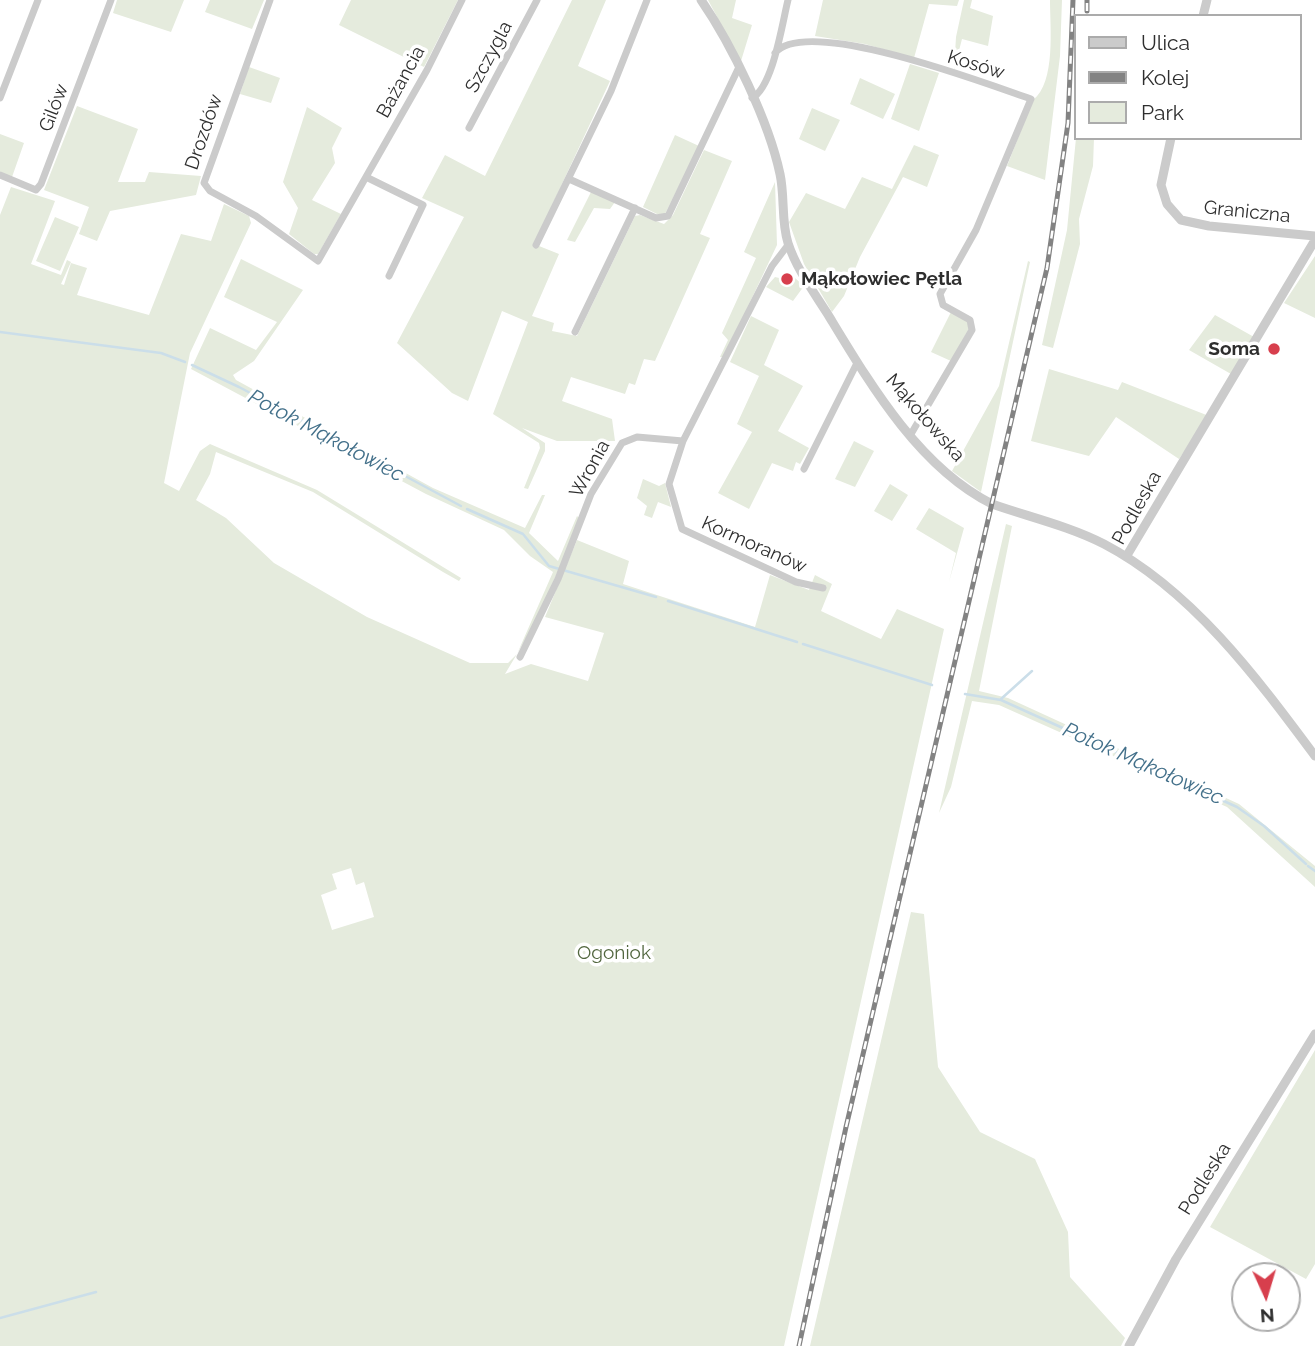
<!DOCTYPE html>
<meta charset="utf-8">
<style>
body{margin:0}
#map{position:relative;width:1315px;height:1346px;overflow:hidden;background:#fff;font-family:Raleway,sans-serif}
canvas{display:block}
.legend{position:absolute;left:1074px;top:14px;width:228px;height:126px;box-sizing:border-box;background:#fff;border:2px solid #ababab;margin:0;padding:9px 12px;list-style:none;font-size:21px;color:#2e2e2e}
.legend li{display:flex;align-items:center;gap:14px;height:35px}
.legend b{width:35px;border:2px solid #ababab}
.north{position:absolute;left:1231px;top:1262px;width:70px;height:70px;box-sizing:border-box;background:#fff;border:2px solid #ababab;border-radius:50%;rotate:176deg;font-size:19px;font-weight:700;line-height:28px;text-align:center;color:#2e2e2e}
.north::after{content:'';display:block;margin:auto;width:24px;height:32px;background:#d73f4d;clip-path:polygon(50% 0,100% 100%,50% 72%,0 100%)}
</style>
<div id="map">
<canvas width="1315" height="1346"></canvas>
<ul class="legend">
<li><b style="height:9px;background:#cbcbcb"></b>Ulica</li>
<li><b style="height:9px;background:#838383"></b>Kolej</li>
<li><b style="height:19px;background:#e5ebdd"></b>Park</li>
</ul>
<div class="north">N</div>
</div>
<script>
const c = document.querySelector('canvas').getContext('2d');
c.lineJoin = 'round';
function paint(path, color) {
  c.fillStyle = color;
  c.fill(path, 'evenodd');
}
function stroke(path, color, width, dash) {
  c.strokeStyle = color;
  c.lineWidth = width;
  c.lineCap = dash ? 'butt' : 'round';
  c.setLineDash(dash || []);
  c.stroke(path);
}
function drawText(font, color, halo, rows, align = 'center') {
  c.font = font + ' Raleway,sans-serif';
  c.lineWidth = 7;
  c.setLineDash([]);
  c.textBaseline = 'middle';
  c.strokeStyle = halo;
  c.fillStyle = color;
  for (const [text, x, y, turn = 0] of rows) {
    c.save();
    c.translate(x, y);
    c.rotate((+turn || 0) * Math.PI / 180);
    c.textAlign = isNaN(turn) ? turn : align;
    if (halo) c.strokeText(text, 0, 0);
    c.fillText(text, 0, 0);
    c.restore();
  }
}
const green = new Path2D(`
 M117,0H184L171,32L113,13Z
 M210,0H264L252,29L205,12Z
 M351,0H458L424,67L339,25Z
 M572,0H606L578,66L610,81L534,244L559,254L532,316L554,323L552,331L577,336L635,216L640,215L664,224L673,215L704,150L732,161L700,234L710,238L655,361L644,359L635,385L629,383L625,394L571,377L562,401L612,419L615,441H557L522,428L545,443V451L528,489L524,488L540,448L539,443L493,414L528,322L502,311L468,401L452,393L397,343L464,217L422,198L445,155L485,176Z
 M708,0H736L732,18L752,25L741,61Z
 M823,0H959L957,6L929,4L914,58L865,44L815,36Z
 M964,0H972L970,8L993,16L988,46L962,39L954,70L956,37Z
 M1050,0H1062L1060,56L1045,180L1007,166L1033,100C1056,82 1050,28 1050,0Z
 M910,64L939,73L919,131L891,119Z
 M249,67L280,78L271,103L240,94Z
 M860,78L895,94L883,119L850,104Z
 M77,106L138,129L118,182H145L149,172L201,176L196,195L110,211L97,241L79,234L89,207L44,190Z
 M307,107L342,128L332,148L335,163L312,200L341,214L318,254H314L289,234L298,208L283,182Z
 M812,108L840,120L825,151L799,139Z
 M0,134L24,143L12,177L0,172Z
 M675,135L699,146L665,214L659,215L643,207Z
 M1076,138H1094L1093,166L1079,219L1080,244L1053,348L1042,345L1067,230Z
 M914,145L939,155L927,187L903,177L860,257L844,296L832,312L804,264L789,222L806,193L845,209L862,177L892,189Z
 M775,182L777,245L724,357H720L728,340L722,333L756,258L744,252Z
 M11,187L55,201L31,264L61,275L67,260L71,262L61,284L64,285L71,263L87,268L77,295L149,315L181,234L211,241L224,204L249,216L251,223L190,353L164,483L179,491L200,451L210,444L317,490L461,578L459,581L443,572L313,492L216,452L210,474L196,500L226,518L274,563L367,617L470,663H508L517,654L553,572L530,556L504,530L426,494L191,369L210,328L256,350L277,322L224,297L241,259L303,290L254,361L233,375L236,380L433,488L525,528L542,495H545L529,533L558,561L577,516L579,518C559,572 535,626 505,674L531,664L588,681L604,633L545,617L577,540L629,561L623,584L755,627L770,575L809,590L815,575L832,584L821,611L881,639L897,609L944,629L784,1346H0V215ZM351,868L356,885L364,882L374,917L332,930L321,895L337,889L332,874Z
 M591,192L615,202L610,209L594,208L575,242L567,240Z
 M55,217L79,227L60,271L36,261Z
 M1315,256V318L1284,303Z
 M1028,261L1030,262L981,492L952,471L999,386Z
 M775,277L792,281L795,278L804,286L793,301L766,287Z
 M951,312L965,319L970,327L951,361L931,352Z
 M1215,315L1254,337L1231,374L1189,350Z
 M751,316L779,330L764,365L803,386L778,431L809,448L800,464L796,462L793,471L772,463L749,509L718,493L752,432L737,424L759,376L730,362Z
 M1049,369L1118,390L1122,382L1209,416L1179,459L1116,417L1089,456L1031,441Z
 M854,441L874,451L855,487L835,479Z
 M643,479L659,486L665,483L671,507L658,502L652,518L644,515L647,506L637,498Z
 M890,484L908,495L892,521L874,511Z
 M929,508L964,528L949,582L956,553L916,529Z
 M1006,524L1012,526L979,691L1008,698L1239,804L1315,866V887L1227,807L999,705L972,701L951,787L939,813Z
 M911,912L924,914L938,1067L980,1132L1035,1159L1068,1232L1070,1277L1125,1338L1121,1346H810Z
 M1315,1050V1264L1306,1279L1210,1227Z`);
const stream = new Path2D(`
 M0,332L161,353L185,362
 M192,365L239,387L461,506
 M467,509L523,534L549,566L656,597
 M668,601L797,642
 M803,644L932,685
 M965,694L1001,700L1237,807L1264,826L1306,864
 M1001,699L1032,671
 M1308,866L1315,871
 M0,1318L96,1292`);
const minor = new Path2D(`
 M270,0L204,183L210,191L256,216L318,261L427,70L462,0
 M775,53C807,15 987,84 1031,99L976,230L940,294L943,305L970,320L972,330L911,434
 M0,98L38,0
 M752,98C773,87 782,24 788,0
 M469,128L537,0
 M0,175L36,190L41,184L111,0
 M366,177L423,205L389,276
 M569,179L656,218L668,216L739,67
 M536,245L611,91L647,0
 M575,332L635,208
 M683,441L669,484L682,529L796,582L823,588
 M804,469L857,363
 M520,657L558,579L591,494L622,443L637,437L683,441L772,266L788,245`);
const tertiary = new Path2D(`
 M701,0C732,45 769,122 780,174C785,197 781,221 788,243C796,268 813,291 827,313C869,382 918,467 992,504C1029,517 1069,526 1104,544C1192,590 1257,678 1315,756
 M1203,16L1207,0
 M1171,138L1161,185L1167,204L1181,220L1209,226L1315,236
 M1126,557L1315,240
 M1129,1346L1176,1259L1315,1034`);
const rail = new Path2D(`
 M1087,11V0
 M799,1346L846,1127L1047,268L1068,123L1073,0`);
const markers = [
 [787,279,7,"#d73f4d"],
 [1274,349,7,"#d73f4d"]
];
const streetNames = [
 ["Szczygla",489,57,-62],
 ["Kosów",976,65,17],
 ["Bażancia",401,82,-61],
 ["Gilów",54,108,-69],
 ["Drozdów",204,132,-71],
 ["Graniczna",1247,212,6],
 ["Mąkołowska",925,418,49],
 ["Wronia",590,469,-61],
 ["Podleska",1137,508,-61],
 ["Kormoranów",754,545,24],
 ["Podleska",1205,1179,-58]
];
const poiNames = [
 ["Mąkołowiec Pętla",801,279],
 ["Soma",1260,349,"right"]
];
const parkNames = [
 ["Ogoniok",614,953]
];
const waterNames = [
 ["Potok Mąkołowiec",326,436,28],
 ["Potok Mąkołowiec",1143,764,24]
];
paint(green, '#e5ebdd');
stroke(stream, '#cbdee9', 2.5);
stroke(minor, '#cbcbcb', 7);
stroke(tertiary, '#cbcbcb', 9);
stroke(rail, '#838383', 5);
stroke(rail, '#fff', 2.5, [8]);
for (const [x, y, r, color] of markers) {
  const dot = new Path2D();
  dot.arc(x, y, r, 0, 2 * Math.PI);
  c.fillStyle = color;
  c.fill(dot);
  stroke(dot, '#fff', 2.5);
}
drawText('19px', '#2e2e2e', '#fff', streetNames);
drawText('bold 19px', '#2e2e2e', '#fff', poiNames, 'left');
drawText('19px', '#52673f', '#fff', parkNames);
drawText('italic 21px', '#43708a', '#fff', waterNames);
</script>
